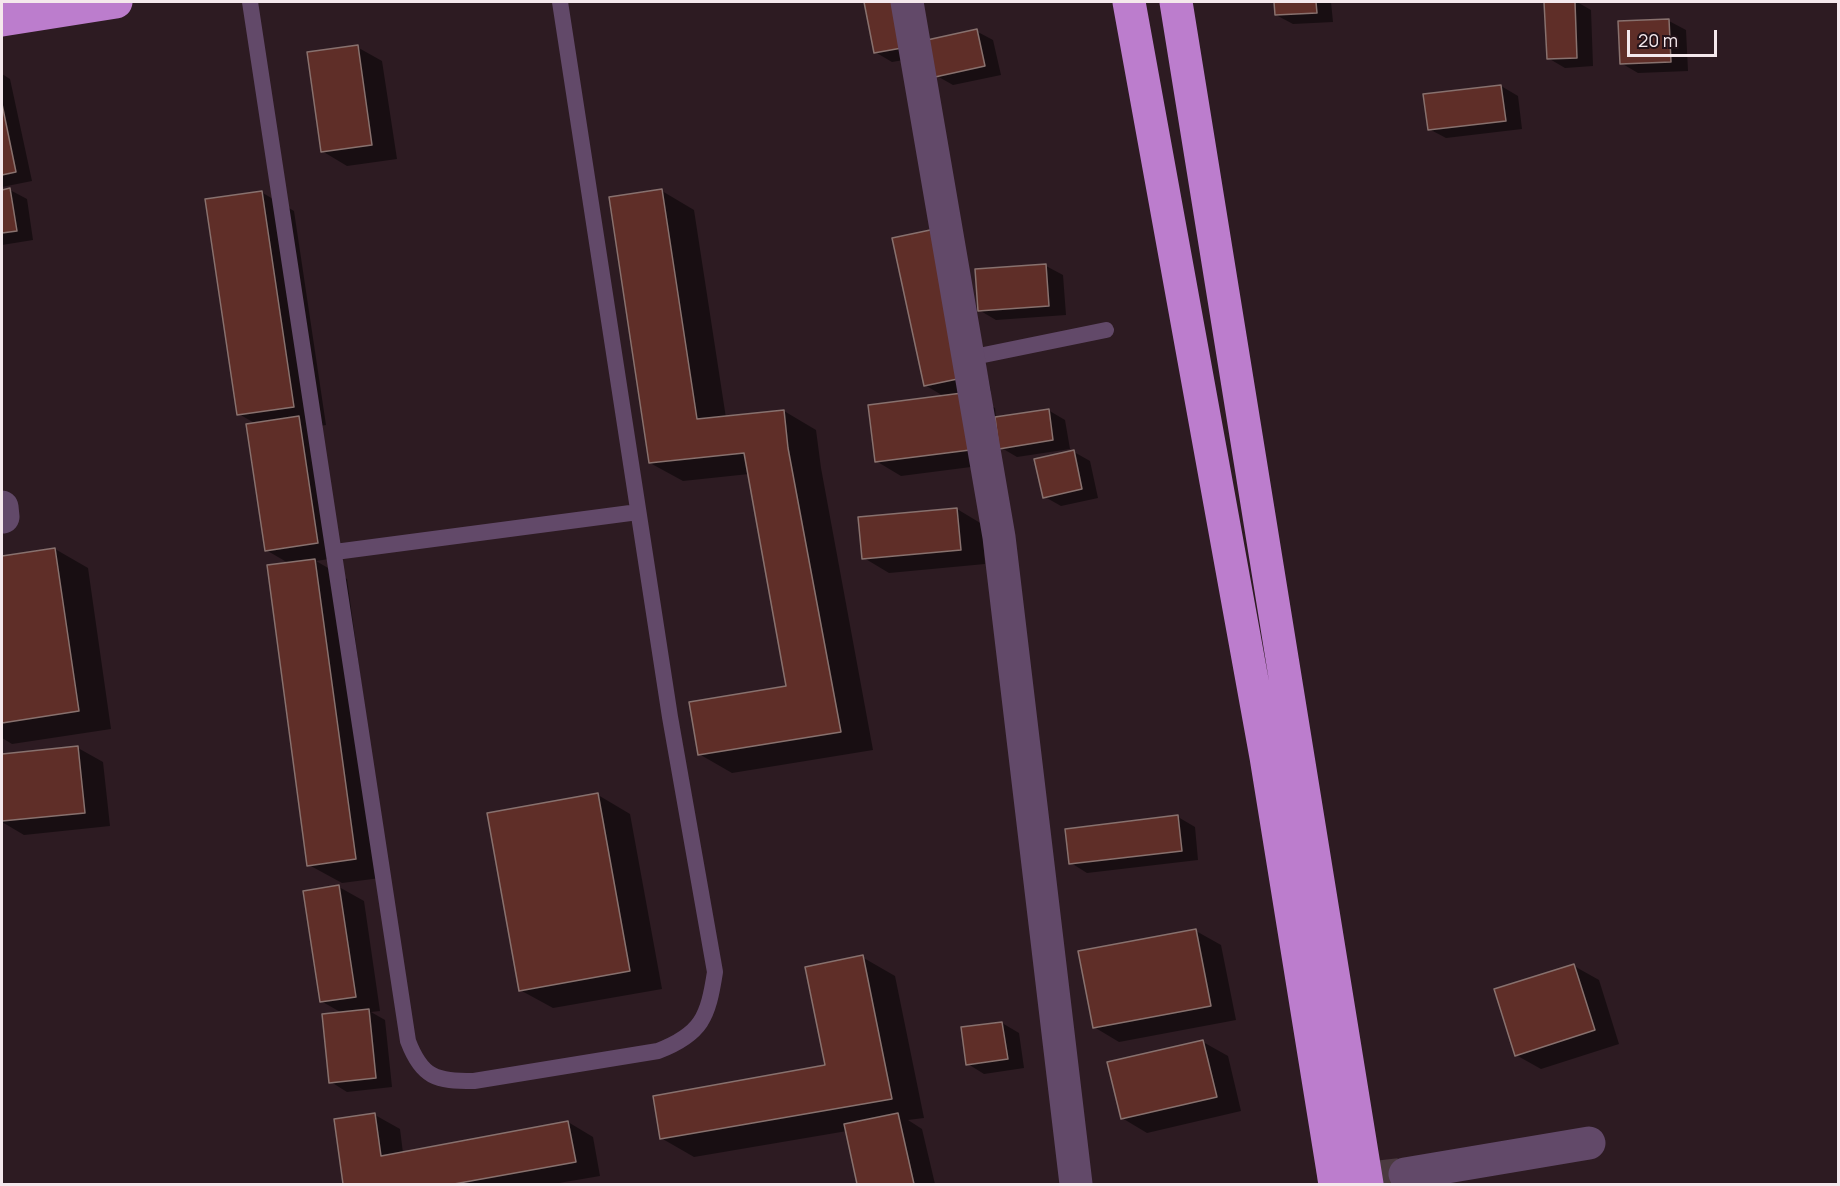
<!DOCTYPE html>
<style>
body{margin:0}
#map{position:relative;width:1840px;height:1186px;overflow:hidden;background:#2d1b22;font-family:Manrope,sans-serif}
canvas{display:block}
.frame{position:absolute;inset:0;border:3px solid #f4e8ec;pointer-events:none}
.scale{position:absolute;left:1627px;top:30px;width:90px;height:27px;box-sizing:border-box;border:3px solid #f4e8ec;border-top:0;padding-left:8px;font-size:18px;line-height:21px;white-space:nowrap;color:#f4e8ec;-webkit-text-stroke:4px #231219;paint-order:stroke}
</style>
<div id="map">
<canvas width="1840" height="1186"></canvas>
<div class="frame"></div>
<div class="scale">20 m</div>
</div>
<script>
const c = document.querySelector('canvas').getContext('2d');
c.lineJoin = 'round';
function paint(path, color) {
  c.fillStyle = color;
  c.fill(path, 'evenodd');
}
function stroke(path, color, width, dash) {
  c.strokeStyle = color;
  c.lineWidth = width;
  c.lineCap = dash ? 'butt' : 'round';
  c.setLineDash(dash || []);
  c.stroke(path);
}
const shadow = new Path2D(`
 M865,2H919L926,41L976,31L993,40L1001,75L953,85L937,76L927,56L892,62L875,52Z
 M1275,2H1331L1333,22L1293,24L1276,15Z
 M1546,2H1577L1591,10L1593,66L1565,68L1548,58Z
 M1669,21L1686,30L1688,71L1638,73L1621,63Z
 M357,47L382,61L397,159L347,166L322,151Z
 M2,74L10,79L32,181L2,187Z
 M1501,86L1518,96L1522,129L1446,138L1429,129L1425,95Z
 M10,190L27,199L33,240L2,245V191Z
 M662,191L694,210L726,418L784,411L816,430L821,468L873,750L732,773L699,754L788,688L749,474L683,481L650,463Z
 M261,192L294,211L326,425L314,427L342,557L316,561L347,579L388,877L342,883L309,865L290,564L266,550L256,424L239,414Z
 M960,245L991,391L972,395L995,408L996,418L1048,410L1065,420L1070,449L1017,457L1000,447L1002,463L901,476L876,461L945,397L925,385Z
 M1046,266L1063,275L1066,315L996,320L979,310Z
 M1074,452L1090,461L1098,498L1061,506L1045,497Z
 M957,509L982,524L985,564L889,573L864,558Z
 M55,549L88,568L111,729L12,744L2,738V557Z
 M78,748L103,762L110,826L24,835L2,822V755Z
 M598,795L630,814L662,989L553,1008L520,990Z
 M1178,817L1195,827L1198,860L1087,873L1071,863Z
 M339,887L364,901L380,1011L371,1012L385,1020L392,1087L347,1092L331,1082L342,1013L321,1001Z
 M1196,931L1221,945L1236,1020L1119,1042L1094,1027Z
 M862,957L895,976L924,1118L908,1120L922,1129L935,1184H859L847,1131L694,1157L661,1138L827,1067Z
 M1574,966L1599,980L1619,1044L1541,1069L1516,1055Z
 M1002,1023L1019,1033L1024,1068L984,1074L968,1064Z
 M1203,1042L1228,1056L1241,1111L1147,1133L1122,1118Z
 M375,1115L400,1129L403,1153L568,1122L593,1137L600,1176L553,1184H346L336,1120Z`);
const building = new Path2D(`
 M864,2H904L913,46L874,53Z
 M1274,2H1316L1317,13L1275,15Z
 M1544,2H1575L1577,58L1547,59Z
 M1669,19L1671,62L1620,64L1618,21Z
 M977,29L985,66L935,77L927,40Z
 M358,45L372,145L321,152L307,52Z
 M1501,85L1506,121L1428,130L1423,94Z
 M2,104L16,172L2,175Z
 M10,188L17,231L2,233V190Z
 M662,189L697,419L784,410L788,448L841,732L698,755L689,702L786,686L744,453L649,463L609,197Z
 M262,191L294,407L237,415L205,199Z
 M935,229L967,377L924,386L892,238Z
 M1046,264L1049,306L978,311L975,269Z
 M970,392L978,449L875,462L868,405Z
 M1049,409L1053,440L999,449L995,417Z
 M299,416L318,543L265,551L246,424Z
 M1074,450L1082,489L1043,498L1034,459Z
 M957,508L961,550L862,559L858,517Z
 M55,548L79,711L2,723V556Z
 M315,559L356,859L307,866L267,565Z
 M78,746L85,813L2,821V754Z
 M598,793L630,971L519,991L487,813Z
 M1178,815L1182,851L1069,864L1065,829Z
 M339,885L356,997L320,1002L303,891Z
 M1196,929L1211,1006L1093,1028L1078,951Z
 M863,955L892,1099L660,1139L653,1096L825,1065L805,967Z
 M1574,964L1595,1030L1515,1056L1494,989Z
 M369,1009L376,1078L329,1083L322,1014Z
 M1002,1022L1008,1059L966,1065L961,1027Z
 M1203,1040L1217,1097L1121,1119L1107,1062Z
 M375,1113L381,1156L568,1121L576,1162L454,1184H343L334,1119Z
 M898,1113L914,1184H857L844,1124Z`);
const streetTunnel = new Path2D(`
 M1318,1184L1405,1174`);
const lane = new Path2D(`
 M250,2L408,1041C422,1078 436,1081 474,1081L658,1051C702,1034 708,1017 715,972L670,717L560,2
 M969,358L1106,330
 M335,552L638,512`);
const street = new Path2D(`
 M907,2L999,537L1076,1184
 M2,507L3,517
 M1405,1174L1589,1143`);
const highway = new Path2D(`
 M1129,2L1266,757L1335,1184
 M1176,2L1367,1184
 M2,20L116,2`);
paint(shadow, '#0007');
paint(building, '#5f2e28');
stroke(building, '#88716e', 1.5);
stroke(streetTunnel, '#4b3a40', 33, [33, 16]);
stroke(lane, '#624969', 16);
stroke(street, '#624969', 33);
stroke(highway, '#bc7dcd', 33);
</script>
